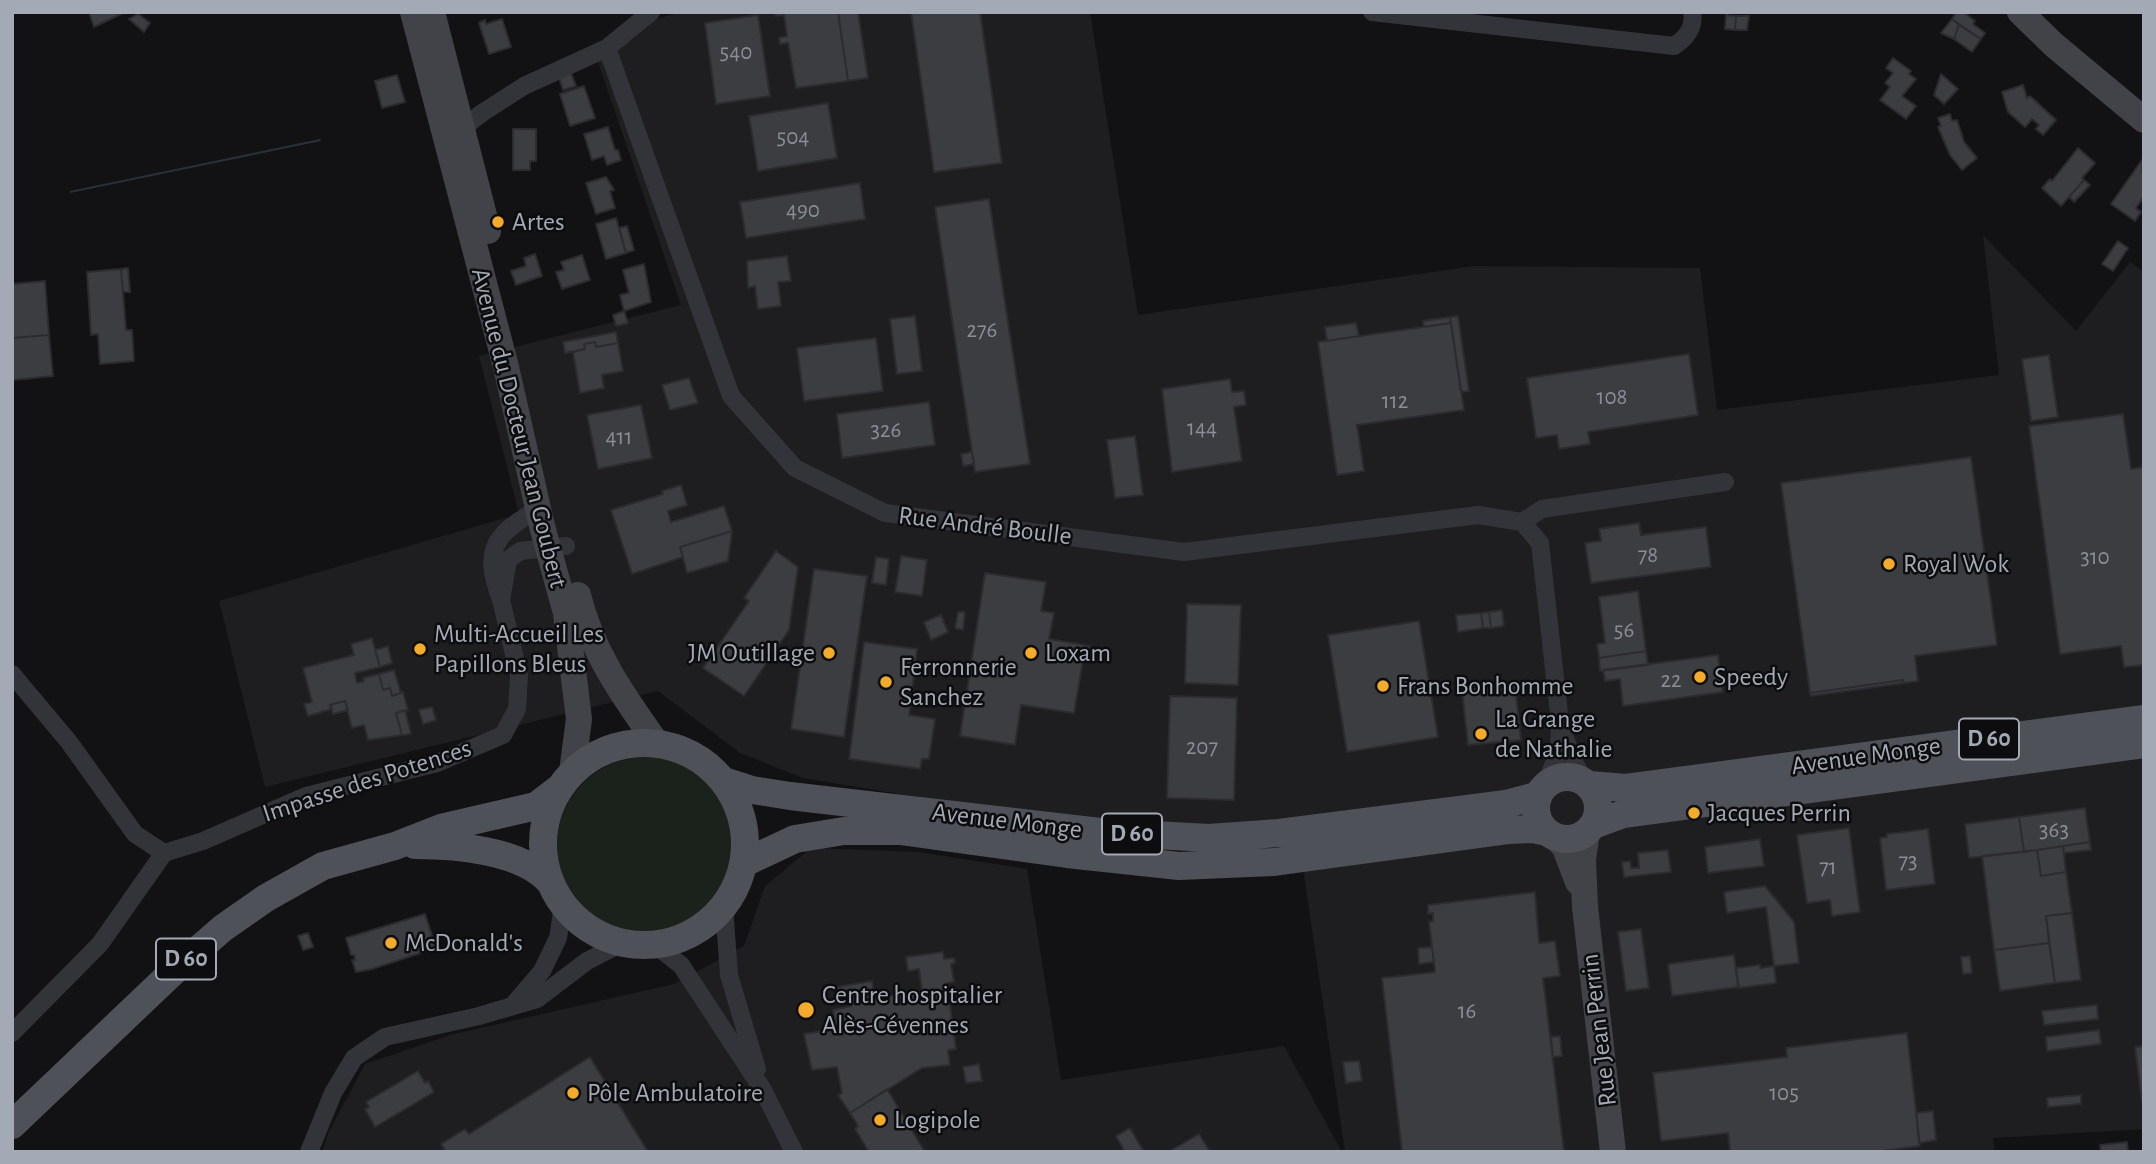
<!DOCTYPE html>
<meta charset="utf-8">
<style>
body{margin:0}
#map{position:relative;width:2156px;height:1164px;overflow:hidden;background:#121214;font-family:"Alegreya Sans",sans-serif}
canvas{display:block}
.frame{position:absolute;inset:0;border:14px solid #a3a9b5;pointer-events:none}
</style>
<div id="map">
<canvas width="2156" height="1164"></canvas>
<div class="frame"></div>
</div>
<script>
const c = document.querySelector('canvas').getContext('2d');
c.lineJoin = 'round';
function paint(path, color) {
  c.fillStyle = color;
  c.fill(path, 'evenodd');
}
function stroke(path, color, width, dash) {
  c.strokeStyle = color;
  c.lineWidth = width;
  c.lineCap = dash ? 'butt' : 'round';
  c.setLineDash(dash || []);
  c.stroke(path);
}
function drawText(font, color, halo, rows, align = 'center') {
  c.font = font + ' "Alegreya Sans",sans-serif';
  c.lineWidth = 5;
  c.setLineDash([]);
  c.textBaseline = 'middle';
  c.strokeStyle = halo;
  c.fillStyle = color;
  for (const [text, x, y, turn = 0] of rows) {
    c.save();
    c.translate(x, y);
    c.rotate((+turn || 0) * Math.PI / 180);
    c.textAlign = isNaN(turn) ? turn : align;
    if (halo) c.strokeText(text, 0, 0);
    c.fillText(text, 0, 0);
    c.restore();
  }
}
const built = new Path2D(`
 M681,12H1090L1138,315L1474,266L1700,268L1717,410L1999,375L1983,235L2076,331L2130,262L2144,272V1129L1993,1138L1995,1152H1345L1297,828L1076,823L803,778L740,753L658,691L265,787L219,601L519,514L479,356L681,305L597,59L656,19Z
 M811,848L919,852L1027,869L1061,1080L1284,1046L1342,1152H322L328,1133L365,1064L450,1035L674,984L744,946L765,886Z`);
const green = new Path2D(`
 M557 846a89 89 0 1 1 178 0a89 89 0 1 1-178 0Z`);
const water = new Path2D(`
 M320,139L321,141L70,193V191Z`);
const building = new Path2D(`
 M89,12H125L94,27Z
 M775,12H838L848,81L796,88L788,43L780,44L779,38L787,36L784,15L776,16Z
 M838,12H858L868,78L848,81Z
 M911,12H980L1002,163L934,172Z
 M1950,12H1963L1975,21L1973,24L1985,33L1981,39L1952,19L1955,15Z
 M138,14L150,23L144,32L129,19Z
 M758,15L770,96L716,104L705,23Z
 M1726,15L1736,16L1735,30L1725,29Z
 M1736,16H1749L1747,30H1735Z
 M502,19L511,47L489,54L479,23L485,20L486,24Z
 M1952,19L1959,25L1954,39L1941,33Z
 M1959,25L1981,39L1972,52L1954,39Z
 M1893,58L1911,71L1909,74L1916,79L1902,96L1916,106L1906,119L1880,100L1890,87L1885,83L1893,73L1886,68Z
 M571,73L576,86L563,90L559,78Z
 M1941,74L1958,89L1944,104L1934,95Z
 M397,75L405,102L382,108L375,81Z
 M2023,85L2027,98L2030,96L2056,120L2043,135L2036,129L2039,125L2032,119L2025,127L2008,112L2002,92Z
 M584,86L595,118L570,126L560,94Z
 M828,103L837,158L758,171L749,116Z
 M1950,114L1952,121L1957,120L1964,142L1977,158L1962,170L1950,155L1938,127L1941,126L1938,118Z
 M608,127L615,150H618L621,160L607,165L604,156L592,160L584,134Z
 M513,129H536V161H530V170H513Z
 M2078,148L2095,163L2082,178L2084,180L2061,206L2042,188L2050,179L2052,181Z
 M2142,160L2144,196L2136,208L2141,212L2135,221L2111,204Z
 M606,177L614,190L610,191L615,208L596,214L586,183Z
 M2084,180L2090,185L2074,202L2069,197Z
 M860,183L865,219L746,238L740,202Z
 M989,199L1030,464L975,472L935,207Z
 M616,218L626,253L606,259L596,224Z
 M627,226L634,250L626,253L619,228Z
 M2118,241L2128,248L2113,271L2102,264Z
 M535,254L542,276L516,285L511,271L526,266L524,258Z
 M582,255L590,280L562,289L556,272L564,270L561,262Z
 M787,256L791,281L778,282L781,306L758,309L755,286L748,288L747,261Z
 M644,264L651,302L624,311L620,295L629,293L623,270Z
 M128,268L130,292H123L121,269Z
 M121,269L126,330H132L134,361L100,364L98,334L91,335L87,272Z
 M45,281L49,335L12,338V284Z
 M624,311L628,323L616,326L613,315Z
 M915,316L922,371L897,374L890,319Z
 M1458,316L1469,391L1461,392L1450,317Z
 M1450,317L1451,323L1424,327L1423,321Z
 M1356,323L1359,336L1327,341L1325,327Z
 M1451,323L1464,410L1357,425L1364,471L1337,475L1318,342Z
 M616,332L618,343L596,347L595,342L584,344L585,349L565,353L563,342Z
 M49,335L53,376L13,380L12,338Z
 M876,338L883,391L804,401L797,348Z
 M595,342L596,347L618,343L623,371L602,375L604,388L580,393L573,352L585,349L584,344Z
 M1689,354L1698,415L1588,432L1590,444L1559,449L1557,435L1536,438L1527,378Z
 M2049,355L2058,417L2031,421L2022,359Z
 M689,378L698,403L670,410L662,385Z
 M1230,379L1232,392L1244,391L1246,405L1234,407L1242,461L1172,472L1162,389Z
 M929,402L935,445L842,458L837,414Z
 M641,405L652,458L598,469L587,415Z
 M2123,414L2131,469L2144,467V665L2124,667L2121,646L2060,654L2029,426Z
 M1135,436L1143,495L1115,498L1107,440Z
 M972,452L974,464L963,466L961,454Z
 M1971,457L1997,645L1915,656L1918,681L1904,683L1903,680L1810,693L1781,483Z
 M681,485L687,505L668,511L671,522L724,506L732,531L680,547L683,557L632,574L611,510L663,494L662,491Z
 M1639,523L1641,535L1706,527L1711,567L1591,583L1585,543L1601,541L1599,529Z
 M732,531L728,561L687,573L680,547Z
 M776,551L798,567L789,630L744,696L703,668L749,601L744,598Z
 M901,556L927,560L922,596L895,592Z
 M876,557L889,559L886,585L872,583Z
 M814,569L867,576L844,737L791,729Z
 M985,573L1046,582L1041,611L1054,613L1049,639L1090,646L1088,660H1083L1074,713L1021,705L1015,745L960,736Z
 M1638,591L1646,651L1599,658L1597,644L1605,643L1599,597Z
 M1187,604L1241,605L1238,685L1185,683Z
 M1502,610L1504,626L1491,628L1489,612Z
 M958,612H965L963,630L955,628Z
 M1489,612L1491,628H1483L1481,613Z
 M1481,613L1483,628L1458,632L1456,615Z
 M941,615L948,632L931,640L924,622Z
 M1419,621L1438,737L1347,752L1328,635Z
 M372,638L380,667L355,673L357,683L364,681L363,678L379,674L383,690L390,688L392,696L403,692L408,710L396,713L402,735L368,740L364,725L352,728L345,701L330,705L332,709L308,716L304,704L312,702L303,668L354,655L351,644Z
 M864,642L917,649L909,715L935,719L929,759H922L920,769L849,759Z
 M388,646L392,663L380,667L375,650Z
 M1646,651L1648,665L1600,671L1599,658Z
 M1718,655L1723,692L1623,706L1620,679L1605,681L1603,670Z
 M394,670L401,693L392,696L390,688L383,690L379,674Z
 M1903,680L1904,683L1811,696L1810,693Z
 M1515,685L1521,740L1468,745L1462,690Z
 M1170,696L1237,698L1234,800L1167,798Z
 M345,701L348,710L333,714L330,705Z
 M432,707L436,720L423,724L419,710Z
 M405,710L411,734L402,735L396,713Z
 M2085,808L2090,842L2024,852L2019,817Z
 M2019,817L2024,852L1969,858L1965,824Z
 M1849,828L1860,912L1832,916L1830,900L1807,903L1797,835Z
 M1928,829L1935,884L1886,890L1880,838L1887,837V834Z
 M1760,839L1764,866L1708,873L1705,847Z
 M2090,842L2091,850L2064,853L2063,846Z
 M2063,846L2066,872L2041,876L2037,850Z
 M1668,850L1671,872L1624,877L1622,862L1630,861L1631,868H1639L1638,853Z
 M2037,850L2041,876L2066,872L2072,913L2046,916L2049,943L1994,950L1982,856Z
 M1765,886L1794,922L1799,963L1774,966L1766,907L1727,913L1724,892Z
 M1535,892L1539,943L1555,941L1560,976L1543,978L1564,1152H1402L1382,978L1435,972L1429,922L1433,921V913L1428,914V905Z
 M2072,913L2081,980L2055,983L2046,916Z
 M425,914L436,948L372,969L356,972L352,960H355L354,955H351L346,938Z
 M1641,929L1649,988L1626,991L1618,932Z
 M308,933L313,947L303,950L298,936Z
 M2049,943L2055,983L2000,991L1994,950Z
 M1432,947L1434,962L1419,964L1418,948Z
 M943,952L944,959L954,958L955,963L951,964L954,982L947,983L956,1049L948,1050L950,1065L922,1068L850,1113L838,1095L842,1093L837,1067L812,1070L804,1034L836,1029L833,1010L851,1006L849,995L838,996L837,987L872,981L875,998L922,991L919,969L908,971L906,957Z
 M1734,955L1738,987L1672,996L1668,964Z
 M1970,956L1972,973L1963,974L1961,957Z
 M1760,965V968L1774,966L1776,983L1739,988L1736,968Z
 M2097,1005L2098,1019L2044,1025L2042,1011Z
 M2099,1030L2101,1044L2047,1051L2046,1037Z
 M1907,1033L1920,1146L1873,1152H1730L1728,1133L1661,1141L1653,1073L1787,1057L1786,1048Z
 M1560,1036L1562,1056L1553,1057L1551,1037Z
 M2144,1046V1100L2142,1101L2135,1047Z
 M590,1057L648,1152H446L441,1144L465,1129L469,1134Z
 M1359,1061L1362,1081L1346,1083L1343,1062Z
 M979,1064L982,1081L966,1083L963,1067Z
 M418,1071L425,1083L428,1081L434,1092L375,1127L365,1109L369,1107L366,1102Z
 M887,1089L925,1152H869L855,1129L858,1126L850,1113Z
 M2081,1095V1104L2048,1107L2047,1098Z
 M1933,1111L1936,1140L1919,1143L1916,1113Z
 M1130,1128L1144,1152H1125L1116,1136Z
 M1199,1134L1210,1152H1168Z
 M2127,1142L2128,1152H2101L2100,1145Z`);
const street = new Path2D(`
 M1372,12L1674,46C1686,38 1695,28 1692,12
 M607,48L731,396L795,468L885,513L1184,552L1478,515L1522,522L1540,543L1560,723L1559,749L1546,785
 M456,133L482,113L524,86L607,48L651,12
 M538,509C494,535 482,549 501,600L508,560L520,551L566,546
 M1522,522L1542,509L1725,482
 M12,674L69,742L135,834L164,853L203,841L306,796L437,763L503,735L517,709L519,675L501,600
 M1563,733L1575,764L1586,783
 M724,906L729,975L757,1069
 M655,945L681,965L700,994L763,1090L794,1152
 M513,1005L542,971L558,938L563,905
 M12,1033L100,944L164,853
 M309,1152L333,1093L354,1058L385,1037L479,1016L537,999L587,961L622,943`);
const secondary = new Path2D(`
 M413,12L506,367L542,526L566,613L579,719L572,772
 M432,12L488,231
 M2020,12L2054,45L2144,120
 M578,595C591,650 623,696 656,742
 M1587,831L1583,860L1585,907L1613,1152
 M1555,836L1565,848L1578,882`);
const primary = new Path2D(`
 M543 844a101 101 0 1 1 202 0a101 101 0 1 1-202 0Z
 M1536 808a31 31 0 1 1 62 0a31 31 0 1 1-62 0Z
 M724,781L752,790L790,796L1100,832L1209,838L1279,833L1506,804L1536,796L1540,792
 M1589,785L1626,788L2144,719
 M1593,825L1623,814L2144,744
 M415,845C455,845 522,850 550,882
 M744,863L795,839L844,831H900L1067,854L1179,866L1274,862L1509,830L1533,829L1547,832
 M12,1125L178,967L223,928L266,898L323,866L395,846L441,828L536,806L558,789`);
const markers = [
 [498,222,7,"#f4aa2a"],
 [1889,564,7,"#f4aa2a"],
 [420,649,7,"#f4aa2a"],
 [829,653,7,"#f4aa2a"],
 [1031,653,7,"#f4aa2a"],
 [1700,677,7,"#f4aa2a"],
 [886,682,7,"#f4aa2a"],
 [1383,686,7,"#f4aa2a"],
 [1481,734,7,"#f4aa2a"],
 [1694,813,7,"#f4aa2a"],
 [391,943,7,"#f4aa2a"],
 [806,1010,9,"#f4aa2a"],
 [573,1093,7,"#f4aa2a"],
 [880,1120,7,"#f4aa2a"]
];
const numberNames = [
 ["540",736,52],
 ["504",793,137],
 ["490",803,210],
 ["276",982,330],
 ["108",1612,397],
 ["112",1395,401],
 ["144",1202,428],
 ["326",886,430],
 ["411",619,437],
 ["78",1648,555],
 ["310",2095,557],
 ["56",1624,630],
 ["22",1671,680],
 ["207",1202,747],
 ["363",2054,830],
 ["73",1908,861],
 ["71",1828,867],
 ["16",1467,1011],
 ["105",1784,1093]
];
const shields = [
 [1989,739,60],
 [1132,834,60],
 [186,959,60]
];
const shieldNames = [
 ["D 60",1989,739],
 ["D 60",1132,834],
 ["D 60",186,959]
];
const poiNames = [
 ["Artes",512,222],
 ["Royal Wok",1903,564],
 ["Multi-Accueil Les",434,634],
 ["Papillons Bleus",434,664],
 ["JM Outillage",815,653,"right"],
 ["Loxam",1045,653],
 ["Ferronnerie",900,667],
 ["Sanchez",900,697],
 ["Speedy",1714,677],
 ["Frans Bonhomme",1397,686],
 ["La Grange",1495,719],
 ["de Nathalie",1495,749],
 ["Jacques Perrin",1708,813],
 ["McDonald's",405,943],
 ["Centre hospitalier",822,995],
 ["Alès-Cévennes",822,1025],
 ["Pôle Ambulatoire",587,1093],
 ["Logipole",894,1120]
];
const streetNames = [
 ["Avenue du Docteur Jean Goubert",519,428,76],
 ["Rue André Boulle",985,526,7],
 ["Avenue Monge",1866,756,-8],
 ["Impasse des Potences",367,781,-18],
 ["Avenue Monge",1007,821,7],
 ["Rue Jean Perrin",1599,1030,-97]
];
paint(built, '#1e1e21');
paint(green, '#1a221b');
paint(water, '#283138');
paint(building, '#3c3d41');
stroke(building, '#2c2c30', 2);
stroke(street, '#333439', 18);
stroke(secondary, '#414349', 26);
stroke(primary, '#4f5158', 28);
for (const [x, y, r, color] of markers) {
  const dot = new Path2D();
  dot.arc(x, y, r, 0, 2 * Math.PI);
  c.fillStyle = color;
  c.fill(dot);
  stroke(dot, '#0d0d0f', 2.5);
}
drawText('23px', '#898e98', null, numberNames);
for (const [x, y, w] of shields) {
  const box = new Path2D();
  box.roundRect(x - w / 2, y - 20.5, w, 41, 5);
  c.fillStyle = '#0d0d0f';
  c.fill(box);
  stroke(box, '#a3a9b5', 2);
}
drawText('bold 24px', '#a3a9b5', null, shieldNames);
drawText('26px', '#a3a9b5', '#0d0d0f', poiNames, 'left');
drawText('26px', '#a3a9b5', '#0d0d0f', streetNames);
</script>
